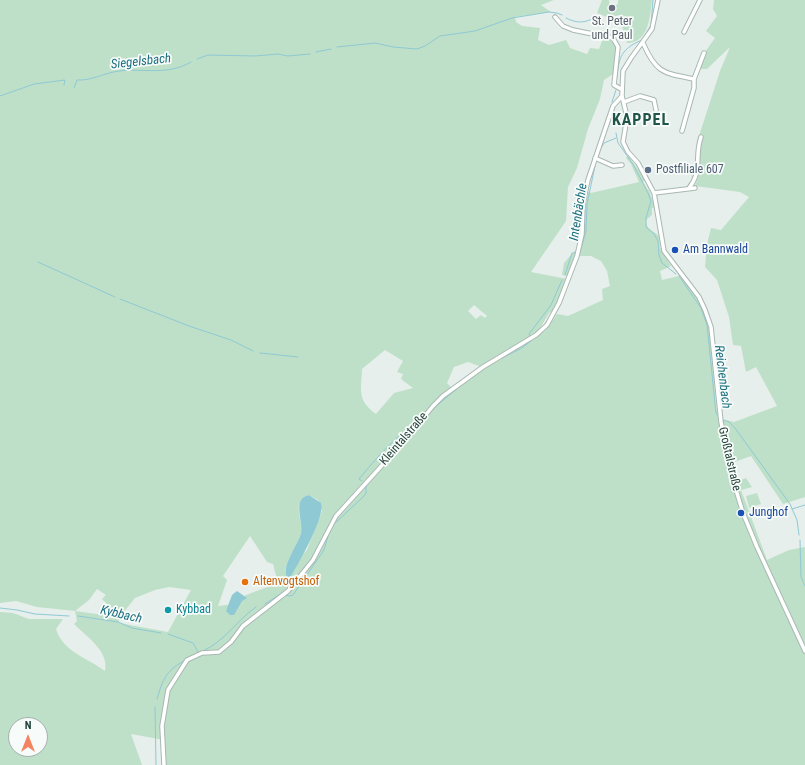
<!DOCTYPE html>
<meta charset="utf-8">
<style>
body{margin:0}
#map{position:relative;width:805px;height:765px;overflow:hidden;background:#e6efeb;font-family:"Roboto Condensed",sans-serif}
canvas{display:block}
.north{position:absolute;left:8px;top:717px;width:40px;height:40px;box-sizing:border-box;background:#f7fbf9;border:1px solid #a3b1ad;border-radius:50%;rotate:0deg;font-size:11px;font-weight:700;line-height:16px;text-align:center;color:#24423a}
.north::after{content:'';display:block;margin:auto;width:14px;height:18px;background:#f4845f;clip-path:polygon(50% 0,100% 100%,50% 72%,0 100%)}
</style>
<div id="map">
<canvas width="805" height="765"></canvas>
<div class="north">N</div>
</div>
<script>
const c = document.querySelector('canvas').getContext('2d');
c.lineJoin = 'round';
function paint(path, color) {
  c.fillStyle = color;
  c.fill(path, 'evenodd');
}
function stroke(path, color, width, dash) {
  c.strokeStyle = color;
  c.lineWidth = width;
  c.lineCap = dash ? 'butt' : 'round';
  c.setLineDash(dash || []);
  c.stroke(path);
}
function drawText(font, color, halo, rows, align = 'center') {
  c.font = font + ' "Roboto Condensed",sans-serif';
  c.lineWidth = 3.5;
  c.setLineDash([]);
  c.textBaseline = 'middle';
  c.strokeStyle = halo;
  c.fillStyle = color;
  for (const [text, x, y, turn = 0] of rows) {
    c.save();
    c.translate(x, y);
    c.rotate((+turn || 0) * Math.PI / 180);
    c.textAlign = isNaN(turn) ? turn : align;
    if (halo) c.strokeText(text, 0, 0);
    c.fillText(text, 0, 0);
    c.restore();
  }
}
const green = new Path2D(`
 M0,0H554L541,5L551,12L515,17L516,22L522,26L540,28L538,40L549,45L566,40L570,48L587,54L590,48L599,49L603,38L613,39L617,45L613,74L604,80L600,99L588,129L577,168L568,187L566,221L531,272L567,279L559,302L554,310L549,313L539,330L529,337L531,340L546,330L557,314L568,316L603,300L602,289L610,286L607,271L601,261L591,256H578L583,234L587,191L591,193L639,182L631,164L626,158L628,156L646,180L643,182L648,190H649L655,208H652V215L646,220C646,230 653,230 659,236L660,248L671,266L660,271L662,280L679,276C687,285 696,294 701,305C717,341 711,385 719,422H723L722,419L734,422L777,406L756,367L746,372L741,346L733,345L729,317L717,280L705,267L707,244L711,228L721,230L749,197L740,192L695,186L700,172L699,136L720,71L730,47L707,69H700L705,52L715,38L706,31L717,16L713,9L714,0H805V497L783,504L751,456L732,463L738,481L746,478L752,487L741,490L767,560L789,550L805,547V765H166L164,740L131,734L142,765H0V612L13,613L29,619H63L56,629C63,652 88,658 105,671C109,651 87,637 74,624L77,621L75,611L37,607L16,601L0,603ZM474,305L487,316L485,318L481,315L476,319L468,311ZM385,350L403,361L397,372L403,374L401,379L413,388L394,393L376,414C357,400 361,391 362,369ZM468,362L479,366L483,369L454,390L447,383L454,367ZM309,495L318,500L322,511L307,550L285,573C286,559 298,546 301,532C303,523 297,513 299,505L304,497ZM250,536L267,562L273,564L278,583L246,595L234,604L218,606L227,580L223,576ZM169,587L191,590L168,632L119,623V618L135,598L155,590ZM97,589L106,595L102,599L116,613L111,616L75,611L89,600ZM16,725H40V749H16Z
 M602,0H609L610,12L616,11V5L618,4V0H652C650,16 649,43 627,43L619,15L609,18L597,13Z
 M576,250L568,276L562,275L564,263C565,262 574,251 576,250Z
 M757,493L761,504L749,508L746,496Z`);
const water = new Path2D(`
 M309,495L321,503C326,515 299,563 291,576L287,577C281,566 298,545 301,533C304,521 291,499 309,495Z
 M237,591L247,598L242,601L234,615H230L226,611L232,595Z`);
const stream = new Path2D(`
 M566,18C578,24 585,23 596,17
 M337,47L375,43L393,47L417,49L425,46L440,36L475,31L512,18L549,12L557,13L562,15
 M316,52L331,49
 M197,59L208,55L255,56L278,54L288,56L310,54
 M616,84C619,60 618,50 642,40L651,25L653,0
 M74,88L77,80C91,81 104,73 119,71C144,68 167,76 191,62
 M0,96L34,84L65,80L64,85
 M612,102L616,90
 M616,133L618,143L633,164L648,193L651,201L646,218V227L654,234L658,241L659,255L662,263L676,274
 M600,150L604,143L616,138
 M580,252L586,231L587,204L595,166
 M38,262L115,297
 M565,275L572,253H576
 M679,276L701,308L707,325L716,413L719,417
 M120,299L189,326L231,340L253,351
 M260,353L298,357
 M502,358L522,348L532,340L529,334L551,305L562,280
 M434,408L465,382
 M723,420L729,422L735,428L790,504L797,520L799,535
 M362,481L359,479C368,468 396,435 407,431
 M792,509L805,505
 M800,540L801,577L805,586
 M285,595L289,596L293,595L324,550L329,533L334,524L363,497L366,493V485
 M265,604L282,593
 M0,608L17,610L35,614L69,616
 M78,616L118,622L132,628L161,633
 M168,634L193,643L198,652
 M203,651C225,641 236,621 256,607
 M157,699C163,679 166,670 186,660
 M155,707L156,765`);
const street = new Path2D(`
 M658,0L652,29L631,58L623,71L622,96L627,117L623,142L628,152L638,163L654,193L664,251L699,297L705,310L711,327L721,422L733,480L743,513L757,547L805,651
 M555,17L563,26L573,30L613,38L618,47L614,85L621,89
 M684,32L700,0
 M643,43C656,73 663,73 694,79
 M624,102L640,96L654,100L656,110
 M682,131L694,88V79L704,53
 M595,158L613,166L622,165
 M689,188C703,170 694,157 701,137
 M654,193L695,188
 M164,765L162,726L168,690L187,660L202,653L219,652L231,642L243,626L288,591L313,560L336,516L406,439L433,406L443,396L483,367L536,335L547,325L559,303L577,256L582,234L583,203L588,180L613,106L622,96`);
const markers = [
 [612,8,4,"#6b7280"],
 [648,170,4,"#5c6f8a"],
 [675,250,4,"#1a4fb4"],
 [741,513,4,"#1a4fb4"],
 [245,582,4,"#e8710a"],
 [168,610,4,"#0f9aa8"]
];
const worshipNames = [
 ["St. Peter",612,22],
 ["und Paul",612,36]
];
const serviceNames = [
 ["Postfiliale 607",656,170]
];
const transitNames = [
 ["Am Bannwald",683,250],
 ["Junghof",749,513]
];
const streetNames = [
 ["Kleintalstraße",404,439,-49],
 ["Großtalstraße",729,459,77]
];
const foodNames = [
 ["Altenvogtshof",253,582]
];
const cultureNames = [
 ["Kybbad",176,610]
];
const waterNames = [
 ["Siegelsbach",141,62,-6],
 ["Intenbächle",579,212,-81],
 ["Reichenbach",722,377,83],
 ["Kybbach",121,615,13]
];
const districtNames = [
 ["KAPPEL",641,121]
];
paint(green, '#bfe0c8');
paint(water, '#8ec9d4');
stroke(stream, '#8ec9d4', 1);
stroke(street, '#a8b8b2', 5.5);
stroke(street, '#fff', 3.5);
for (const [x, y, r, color] of markers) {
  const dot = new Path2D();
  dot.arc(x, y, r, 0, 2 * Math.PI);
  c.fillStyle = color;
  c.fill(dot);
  stroke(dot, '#f7fbf9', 1.5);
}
drawText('12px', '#5b616d', '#f7fbf9', worshipNames);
drawText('12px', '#4e5e75', '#f7fbf9', serviceNames, 'left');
drawText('12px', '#164399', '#f7fbf9', transitNames, 'left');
drawText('12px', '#24423a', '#f7fbf9', streetNames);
drawText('12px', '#c56008', '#f7fbf9', foodNames, 'left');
drawText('12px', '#0d838f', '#f7fbf9', cultureNames, 'left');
drawText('italic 13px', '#1c6f80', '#f7fbf9', waterNames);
c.letterSpacing = '1px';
drawText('bold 16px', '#1f5548', '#f7fbf9', districtNames);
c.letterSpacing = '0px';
</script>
